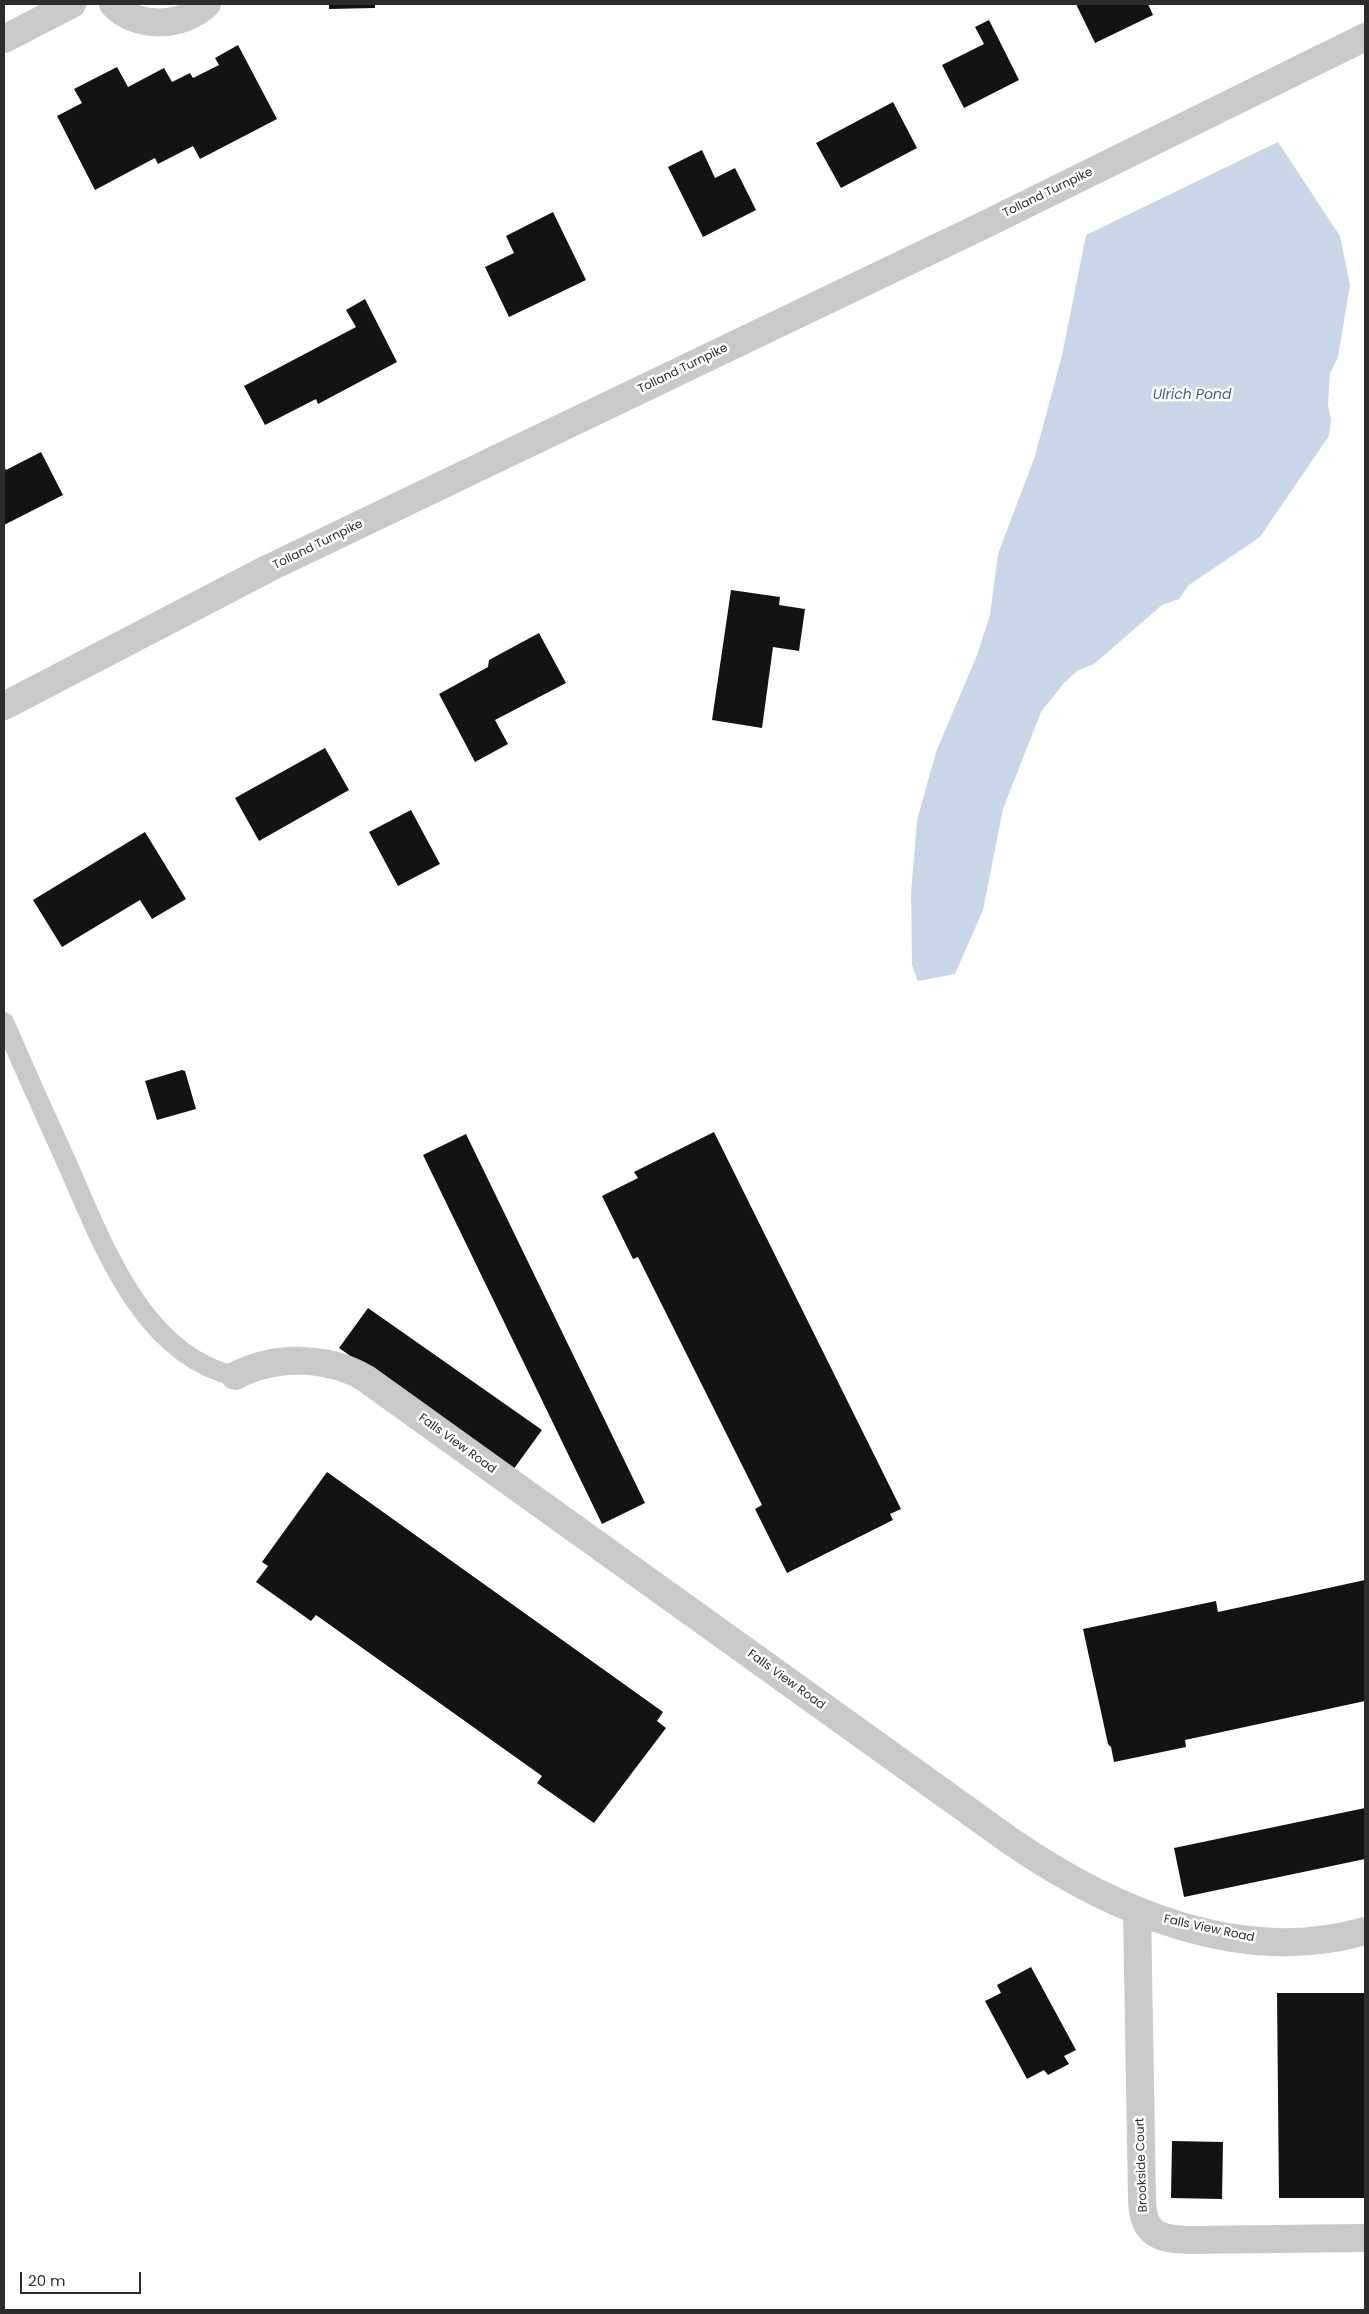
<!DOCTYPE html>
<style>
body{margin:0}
#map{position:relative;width:1369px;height:2314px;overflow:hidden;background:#fff;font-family:Poppins,sans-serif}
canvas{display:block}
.frame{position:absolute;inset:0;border:5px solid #2c2c2c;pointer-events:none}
.scale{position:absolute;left:20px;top:2272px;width:121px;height:22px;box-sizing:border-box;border:2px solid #2c2c2c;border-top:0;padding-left:6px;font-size:15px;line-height:18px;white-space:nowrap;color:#2c2c2c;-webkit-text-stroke:4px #fff;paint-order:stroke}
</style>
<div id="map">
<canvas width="1369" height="2314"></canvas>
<div class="frame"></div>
<div class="scale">20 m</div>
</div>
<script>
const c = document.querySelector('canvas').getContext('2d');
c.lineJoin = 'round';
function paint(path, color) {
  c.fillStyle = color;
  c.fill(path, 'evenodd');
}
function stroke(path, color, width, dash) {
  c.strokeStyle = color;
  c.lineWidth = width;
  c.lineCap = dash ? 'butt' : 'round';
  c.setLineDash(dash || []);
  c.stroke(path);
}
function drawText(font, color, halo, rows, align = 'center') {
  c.font = font + ' Poppins,sans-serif';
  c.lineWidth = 5;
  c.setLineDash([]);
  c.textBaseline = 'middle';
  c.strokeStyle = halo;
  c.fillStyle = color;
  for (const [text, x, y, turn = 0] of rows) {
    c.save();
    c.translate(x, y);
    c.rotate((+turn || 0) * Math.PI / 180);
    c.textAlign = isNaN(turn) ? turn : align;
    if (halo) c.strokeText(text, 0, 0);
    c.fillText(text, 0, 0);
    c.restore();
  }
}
const water = new Path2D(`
 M1278,142L1340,236L1350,285L1338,357L1330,373L1328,405L1331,420L1329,436L1260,537L1189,585L1179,599L1162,605L1094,664L1077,671L1064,683L1041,712L1003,809L983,910L955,974L918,981L912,965L911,893L917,820L936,752L977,655L990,615L998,554L1035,456L1062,355L1086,235Z`);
const building = new Path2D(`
 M329,4H375V8L329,9Z
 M1076,4H1148L1153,15L1095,43Z
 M989,20L1019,80L964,108L942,65L984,44L975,27Z
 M238,45L277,119L200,159L193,146L158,164L155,158L95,190L57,116L82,103L74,89L117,67L128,87L164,68L172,82L190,73L193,78L219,65L215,58Z
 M893,102L917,148L841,188L816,143Z
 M702,150L715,178L735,168L756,210L703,237L668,167Z
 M553,212L586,280L509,317L485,267L514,253L506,236Z
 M365,299L397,362L318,404L316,399L265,425L244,386L356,327L346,310Z
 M41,452L63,495L4,525V466L6,470Z
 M731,590L780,597L779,605L805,609L799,651L773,647L762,728L712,720Z
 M539,633L566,683L495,720L508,744L475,762L439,694L488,667L489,660Z
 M325,748L349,790L259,841L235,798Z
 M411,810L440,864L398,886L369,832Z
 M145,832L186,899L152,919L140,900L62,947L33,900Z
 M182,1070L185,1071L196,1109L157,1120L145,1081Z
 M714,1132L901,1509L890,1514L893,1520L787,1573L755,1509L762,1505L638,1257L633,1259L602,1196L638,1178L634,1172Z
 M466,1134L645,1503L602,1524L423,1155Z
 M368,1308L542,1430L513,1470L339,1348Z
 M327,1472L663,1712L657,1721L666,1728L594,1823L537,1783L542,1776L316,1615L311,1621L256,1582L268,1566L262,1562Z
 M1365,1580V1701L1185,1740L1186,1747L1114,1762L1111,1747L1108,1744L1083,1629L1216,1601L1218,1612Z
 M1365,1808V1859L1184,1897L1174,1848Z
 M1031,1967L1076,2050L1064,2056L1069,2064L1048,2075L1044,2070L1027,2079L985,2001L1001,1993L997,1985Z
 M1277,1993H1365V2198H1279Z
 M1172,2141L1223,2142L1222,2199L1171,2198Z`);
const service = new Path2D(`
 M4,1022C24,1068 45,1115 66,1161C101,1240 141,1355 235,1376`);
const minor = new Path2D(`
 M113,4C137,30 183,27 207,4
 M4,39L72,4
 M235,1376C275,1355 327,1356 365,1378L1009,1840C1110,1910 1241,1967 1365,1931
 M1137,1911L1142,2200C1143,2234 1158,2239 1189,2240L1365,2238`);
const tertiary = new Path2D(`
 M4,706L267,569L984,225L1365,37`);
const streetNames = [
 ["Tolland Turnpike",1048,193,-26],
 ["Tolland Turnpike",683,369,-26],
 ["Tolland Turnpike",318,545,-26],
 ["Falls View Road",457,1444,36],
 ["Falls View Road",786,1680,36],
 ["Falls View Road",1209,1929,12],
 ["Brookside Court",1142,2165,-92]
];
const waterNames = [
 ["Ulrich Pond",1192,395]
];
paint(water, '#c9d6e7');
paint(building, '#131313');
stroke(service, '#c9c9c9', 20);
stroke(minor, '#c9c9c9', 28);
stroke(tertiary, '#c9c9c9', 28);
drawText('12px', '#2c2c2c', '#fff', streetNames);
drawText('italic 14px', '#436085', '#fff', waterNames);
</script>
